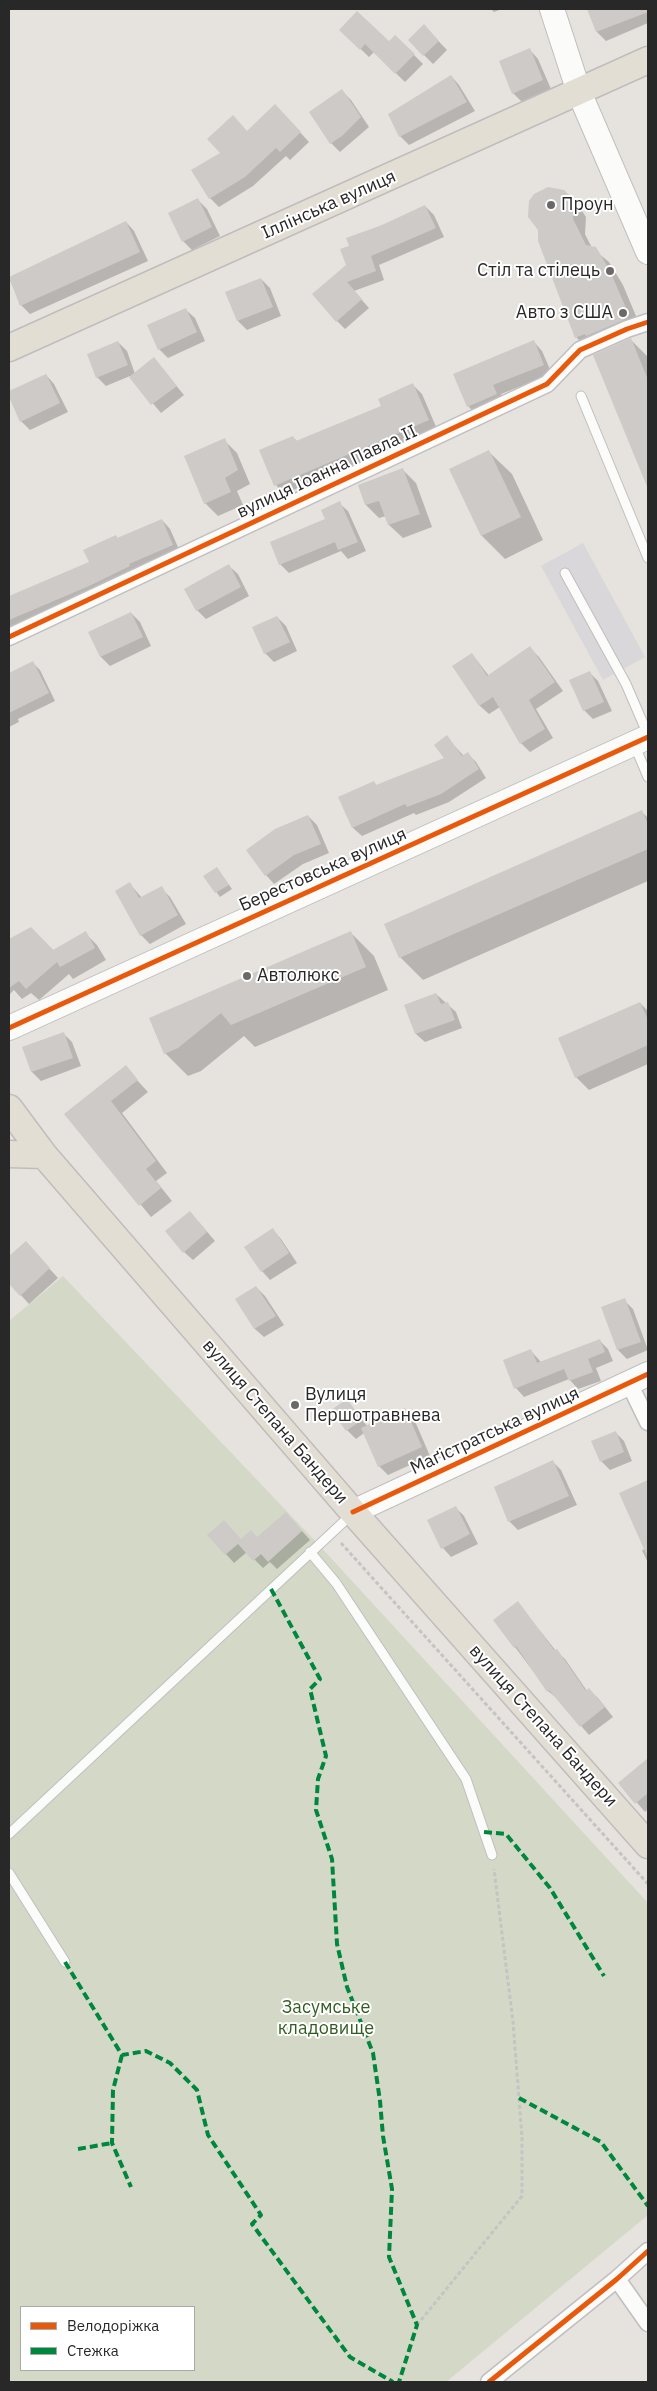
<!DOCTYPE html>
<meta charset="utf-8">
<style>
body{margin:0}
#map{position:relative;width:657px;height:2391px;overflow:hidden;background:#e6e2de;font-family:"IBM Plex Sans",sans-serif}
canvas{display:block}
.frame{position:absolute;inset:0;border:10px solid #282828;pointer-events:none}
.legend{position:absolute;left:20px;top:2306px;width:175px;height:65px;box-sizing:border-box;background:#fff;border:1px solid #a9a9a9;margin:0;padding:6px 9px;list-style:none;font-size:15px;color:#282828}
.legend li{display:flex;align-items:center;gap:10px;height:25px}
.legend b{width:25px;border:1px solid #a9a9a9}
</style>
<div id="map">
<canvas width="657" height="2391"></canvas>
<div class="frame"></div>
<ul class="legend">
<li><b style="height:6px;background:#e8590c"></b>Велодоріжка</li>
<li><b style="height:6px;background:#00873e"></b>Стежка</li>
</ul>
</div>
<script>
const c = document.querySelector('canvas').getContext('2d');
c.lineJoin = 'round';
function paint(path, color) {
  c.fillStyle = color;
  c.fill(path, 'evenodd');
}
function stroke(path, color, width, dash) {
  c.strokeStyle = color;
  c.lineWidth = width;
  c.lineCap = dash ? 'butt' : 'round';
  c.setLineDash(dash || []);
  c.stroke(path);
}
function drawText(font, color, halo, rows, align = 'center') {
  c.font = font + ' "IBM Plex Sans",sans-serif';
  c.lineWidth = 4;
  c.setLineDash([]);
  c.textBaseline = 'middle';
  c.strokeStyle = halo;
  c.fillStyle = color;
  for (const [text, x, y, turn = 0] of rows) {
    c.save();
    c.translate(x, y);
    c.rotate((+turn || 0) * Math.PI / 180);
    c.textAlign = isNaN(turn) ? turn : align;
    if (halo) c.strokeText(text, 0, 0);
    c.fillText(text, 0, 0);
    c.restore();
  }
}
const industrial = new Path2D(`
 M583,543L645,657L603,680L541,566Z`);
const cemetery = new Path2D(`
 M63,1276L318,1544L648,1903V2215L446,2382H9V1321ZM21,2307H194V2370H21Z`);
const shadow = new Path2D(`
 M491,9H502L494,12Z
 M588,9H648V23L606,41L597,32Z
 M424,26L447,50L433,64L409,40Z
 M341,30L389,43L395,36L423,64L405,82L374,52L369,57Z
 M530,50L538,59L551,89L522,102L513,93Z
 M451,76L459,85L475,111L409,145L400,136Z
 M342,91L351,100L369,127L340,152L331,143Z
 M284,115L309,142L290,160L286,156L253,186L219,207L210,198L222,153L247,132Z
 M569,197L582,211L586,217L585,234L592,248L609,262L623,285L641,328L589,350L576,337Z
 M198,200L207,209L220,236L192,250L183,241Z
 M425,206L434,215L444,237L379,265L384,280L354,291L369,308L345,329L337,321L350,247L382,226Z
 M126,222L134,231L148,261L30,314L21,305L9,278Z
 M261,279L270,288L281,316L247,330L238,321L227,293Z
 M186,310L195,318L205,341L168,358L159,349Z
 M631,340L648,357V487L595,356Z
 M118,342L127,351L135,374L154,359L184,395L161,413L130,376L106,386L97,377Z
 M534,342L542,351L552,374L501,394L505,403L477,415L468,406Z
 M46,375L54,384L68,412L30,430L21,421L9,392Z
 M413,385L422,394L437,429L284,494L276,485L293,437L298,442L383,406Z
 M224,440L237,453L250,484L237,491L243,505L218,516L205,503Z
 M489,452L512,474L543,540L505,559L482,536L451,470Z
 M403,470L416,483L432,527L403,538L389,525L386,516L379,518L366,505L359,486Z
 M339,503L348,511L366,551L348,559L341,551L289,573L280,564L326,520Z
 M162,520L170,529L181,554L9,634V597L90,563L116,536L118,539Z
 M229,566L238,574L249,596L206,619L197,610Z
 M131,613L140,622L151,646L110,666L101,657L90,633Z
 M277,617L286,626L297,651L274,662L265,653Z
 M530,648L539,657L563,691L536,709L553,738L530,752L521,743L500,707L489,714L480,706L454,666L472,654L489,676Z
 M33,663L40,670L55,701L18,719L19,722L9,727V675Z
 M589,672L598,681L612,711L593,719L584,710Z
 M446,737L464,756L468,754L476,762L486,778L449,802L416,815L414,813L362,836L353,828L340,798L374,782L377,786L446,758Z
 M642,812L648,818V881L423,980L400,957Z
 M308,816L317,825L329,853L303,864L274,884L266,875Z
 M217,868L232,889L220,897L205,876Z
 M130,884L142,898L161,888L170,897L186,924L150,944L141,935Z
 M31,928L54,951L85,933L97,945L106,960L73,979L69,974L39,1000L31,993L22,999L14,990L9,995V940Z
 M351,933L374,956L388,990L255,1047L244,1036L201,1071L188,1076L165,1053L151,1019Z
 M436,994L456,1012L462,1028L425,1042L416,1034L406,1006Z
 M640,1003L648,1011V1064L589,1090L576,1077Z
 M63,1033L72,1042L81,1066L41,1081L32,1072L23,1047Z
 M125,1067L148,1092L122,1113L167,1173L156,1181L172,1201L151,1217L66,1114Z
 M198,1221L215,1241L193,1260L184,1252Z
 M273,1230L281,1239L297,1263L270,1280L262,1271Z
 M26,1243L58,1278L29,1304L9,1282V1258Z
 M256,1287L265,1296L284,1325L264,1337L255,1329L237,1300Z
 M624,1300L633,1309L648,1350L627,1359L618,1350L603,1308Z
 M599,1340L608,1349L613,1361L596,1368L601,1381L578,1389L569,1379L524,1397L516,1388L531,1351L541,1362Z
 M347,1400L368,1427L405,1410L414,1419L430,1456L388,1475L379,1466L364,1433L356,1439L347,1430Z
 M615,1432L624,1441L632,1461L610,1470L602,1462L593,1442Z
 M552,1461L561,1470L577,1505L518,1530L509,1521Z
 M645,1483L648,1486V1563L642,1550L645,1549Z
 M456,1508L464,1516L478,1544L451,1557L443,1548Z
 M294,1522L310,1540L277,1569L270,1562L263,1568L247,1552L234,1563L209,1535L242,1540L258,1538Z
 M518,1603L556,1651L565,1659L587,1691L589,1690L598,1698L613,1717L589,1735L558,1699L548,1691L515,1647Z
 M648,1760V1809L645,1812L620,1783Z`);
const building = new Path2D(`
 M587,9H648V12L596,32Z
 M357,11L389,41L395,35L415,54L395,74L365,44L360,50L339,30Z
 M424,24L439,41L423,56L408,40Z
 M530,48L543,80L512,94L499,61Z
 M451,75L467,102L399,137L388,114Z
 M342,89L361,117L342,136L330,144L309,112Z
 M275,104L301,132L280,152L276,148L245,177L209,199L191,170L220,153L207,139L233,115L247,131Z
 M548,187L564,190L570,196L573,203V219L586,245L596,247L610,271L629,315L623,318L624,320L586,336L585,334L575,338L538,241V230L528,217L529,201L534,194Z
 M198,198L212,227L182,242L168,213Z
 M425,205L436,228L371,256L376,271L347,282L362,299L336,322L312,294L346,265L340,249L349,246L346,238L382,225Z
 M126,221L140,252L20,306L9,277Z
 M261,278L273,307L237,321L225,292Z
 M186,308L197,332L158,350L147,325Z
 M631,338L648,380V489L593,355Z
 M534,340L544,365L493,385L497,394L467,407L453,374Z
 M118,341L128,365L96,378L87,354Z
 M154,357L177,386L151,405L129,377Z
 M46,374L60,403L20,422L9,397V391Z
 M413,383L429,420L274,486L259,450L293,436L296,441L381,406L378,399Z
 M225,438L238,470L225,478L231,492L204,504L184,456Z
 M489,450L521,517L481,536L449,469Z
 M403,468L420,514L388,525L379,501L365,505L358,485Z
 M340,501L358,542L338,550L335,542L279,565L270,542L325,519L321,510Z
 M162,519L173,545L129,564L130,566L89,586L9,620V596L89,562L83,550L116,535L117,538Z
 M229,564L241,587L196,611L184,589Z
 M131,612L143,637L100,657L88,632Z
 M277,616L290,642L264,654L252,627Z
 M530,646L555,682L529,700L545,729L520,744L493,697L479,706L452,666L472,653L487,676Z
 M33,661L49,693L9,713V673Z
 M590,671L604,702L583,711L569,680Z
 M447,735L462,756L468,752L479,769L441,794L407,807L405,804L352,828L338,797L374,781L376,785L444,758L434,745Z
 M642,810L648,824V849L399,958L384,924Z
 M308,815L321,844L294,855L265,876L246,850L275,829Z
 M217,867L229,885L215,893L203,876Z
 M130,882L139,898L162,886L178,915L140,936L115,891Z
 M31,927L53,950L86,931L95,948L60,967L57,962L26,989L19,981L9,988V939Z
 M351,931L366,967L231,1025L221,1013L178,1048L164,1054L149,1018Z
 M436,993L441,1004L448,1002L455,1020L415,1034L404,1005Z
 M640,1002L648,1020V1045L575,1078L558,1038Z
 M64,1032L73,1058L31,1072L22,1047Z
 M126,1065L138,1080L111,1101L156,1161L146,1169L161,1188L139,1206L64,1114Z
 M190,1211L207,1232L183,1253L165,1231Z
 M273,1228L289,1253L261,1272L244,1247Z
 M26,1241L50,1268L20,1296L9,1284V1256Z
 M256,1286L276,1316L254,1329L235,1299Z
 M625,1298L641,1342L617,1350L601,1307Z
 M600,1339L605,1352L588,1359L593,1372L569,1381L564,1369L514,1389L503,1360L531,1349L537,1363Z
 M347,1399L362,1420L346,1431L331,1410Z
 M405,1408L422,1447L378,1467L361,1428Z
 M616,1431L624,1452L600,1462L591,1441Z
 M553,1460L569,1496L508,1522L494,1487Z
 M648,1480V1558L619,1493Z
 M456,1506L470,1534L441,1549L427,1520Z
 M286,1512L302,1531L268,1562L261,1554L253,1561L238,1544L225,1555L207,1535L224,1520L241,1539L251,1530L257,1537Z
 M518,1601L554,1650L557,1649L586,1691L589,1688L605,1707L580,1727L549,1690L547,1692L516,1646L514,1648L493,1620Z
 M648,1758V1793L635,1804L618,1783Z`);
const path = new Path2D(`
 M341,1543L648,1884
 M417,2325L522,2196V2137L513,2022L494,1869`);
const lane = new Path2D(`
 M581,396L648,558
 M565,573L626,684L648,735
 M634,744L648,777
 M310,1552L336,1583L466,1779L492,1855
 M9,1834L352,1514
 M9,1873L65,1962`);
const street = new Path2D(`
 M9,637L547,384L580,350L627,329L648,322
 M629,1383L648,1422
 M617,2279L648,2323
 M489,2382L617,2279L648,2251`);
const secondary = new Path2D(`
 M552,9L579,92L648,252
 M9,1028L648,737
 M353,1512L648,1374`);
const primary = new Path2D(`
 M9,348L648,60
 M9,1108L44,1155L353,1512L648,1845
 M9,1154L44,1155`);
const quiet = new Path2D(`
 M271,1589L320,1679L310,1689L326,1756L318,1779L316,1810L332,1859L337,1944L347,1987L373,2053L380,2101L383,2136L392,2189L389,2257L417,2325L399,2382
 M484,1832L506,1834L550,1888L604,1976
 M65,1962L122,2055L146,2051L170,2063L197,2090L208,2135L261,2215L252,2224L350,2357L393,2382
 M122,2055L113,2090L112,2143L131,2187
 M519,2098L601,2142L648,2206
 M78,2149L112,2143`);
const cycleway = new Path2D(`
 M9,637L547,384L580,350L627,329L648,322
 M9,1028L648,737
 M353,1512L648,1374
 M489,2382L617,2279L648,2251`);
const markers = [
 [551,205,5,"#6a6968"],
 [610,271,5,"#6a6968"],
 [623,313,5,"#6a6968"],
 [247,976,5,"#6a6968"],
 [295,1405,5,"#6a6968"]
];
const streetNames = [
 ["Іллінська вулиця",329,205,-24],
 ["вулиця Іоанна Павла II",327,472,-25],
 ["Берестовська вулиця",323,870,-24],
 ["вулиця Степана Бандери",275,1422,49],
 ["Маґістратська вулиця",495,1431,-25],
 ["вулиця Степана Бандери",543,1726,48]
];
const poiNames = [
 ["Проун",561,205],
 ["Стіл та стілець",600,271,"right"],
 ["Авто з США",613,313,"right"],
 ["Автолюкс",257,976],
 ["Вулиця",305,1395],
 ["Першотравнева",305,1416]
];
const parkNames = [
 ["Засумське",326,2008],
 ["кладовище",326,2029]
];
paint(industrial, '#d9d7d9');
paint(cemetery, '#d4d9c7');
paint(shadow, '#0003');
paint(building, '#cdcac7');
stroke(lane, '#c0bfbf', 11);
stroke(street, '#c0bfbf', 19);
stroke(secondary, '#c0bfbf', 26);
stroke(primary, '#bfbdbc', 29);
stroke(path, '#c4c4c3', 3, [4, 2.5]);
stroke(lane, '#fbfbfa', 9);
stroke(street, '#fbfbfa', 16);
stroke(secondary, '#fbfbfa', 24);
stroke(primary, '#e3ded4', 26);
stroke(quiet, '#00873e', 4, [8, 4]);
stroke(cycleway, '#e8590c', 5);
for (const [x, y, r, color] of markers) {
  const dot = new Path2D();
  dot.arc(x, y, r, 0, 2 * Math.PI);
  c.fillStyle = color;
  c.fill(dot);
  stroke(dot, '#fff', 2);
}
drawText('18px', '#282828', '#fff', streetNames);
drawText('18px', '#282828', '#fff', poiNames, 'left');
drawText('18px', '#335d20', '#fff', parkNames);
</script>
